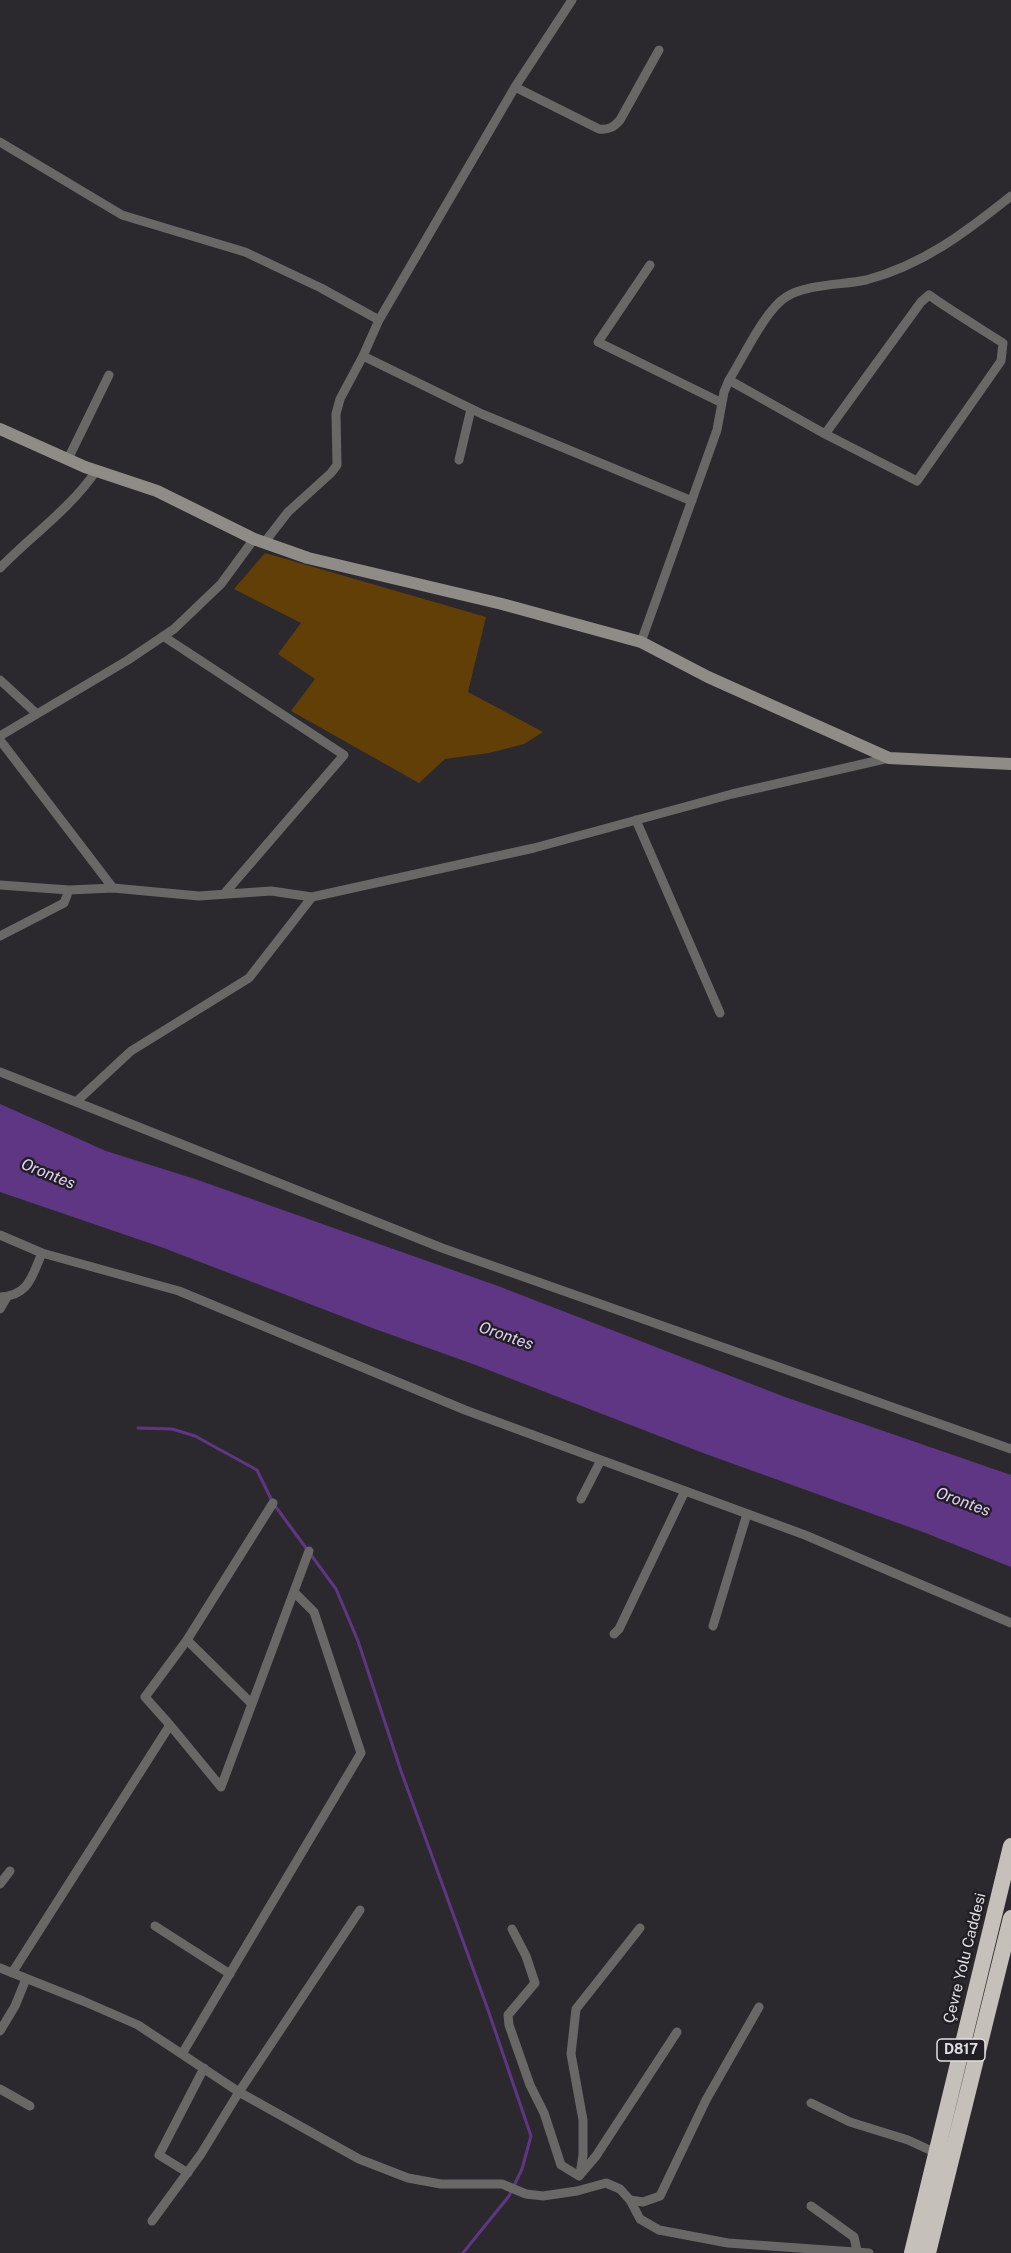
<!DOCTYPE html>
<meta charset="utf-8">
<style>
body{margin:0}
canvas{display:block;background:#2b282e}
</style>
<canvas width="1011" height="2253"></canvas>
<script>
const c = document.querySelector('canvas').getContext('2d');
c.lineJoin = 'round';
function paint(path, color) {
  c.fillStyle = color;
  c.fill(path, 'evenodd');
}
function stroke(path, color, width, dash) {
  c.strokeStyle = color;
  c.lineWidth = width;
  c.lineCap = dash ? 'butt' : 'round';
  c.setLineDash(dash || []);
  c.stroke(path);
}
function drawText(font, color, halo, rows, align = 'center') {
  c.font = font + ' "Public Sans",sans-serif';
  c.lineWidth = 5;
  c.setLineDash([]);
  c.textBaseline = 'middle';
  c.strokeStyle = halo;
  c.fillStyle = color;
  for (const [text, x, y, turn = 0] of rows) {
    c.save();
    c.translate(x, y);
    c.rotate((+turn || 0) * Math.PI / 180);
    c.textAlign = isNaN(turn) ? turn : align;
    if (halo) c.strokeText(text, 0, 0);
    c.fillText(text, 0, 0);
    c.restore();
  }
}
const green = new Path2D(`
 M265,553L486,617L468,692L543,732L524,744L489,753L445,759L419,783L291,711L315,679L278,654L301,623L234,589Z`);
const water = new Path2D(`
 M0,1104L106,1151L195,1179L498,1286L785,1397L1011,1475V1567L923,1532L703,1453L473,1364L375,1329L161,1247L0,1192Z`);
const stream = new Path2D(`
 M138,1428L172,1429L195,1436L257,1470L273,1503L336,1589L358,1641L401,1771L487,2007L531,2136L522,2169L509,2196L463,2253`);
const street = new Path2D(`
 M515,87L599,129C609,130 614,127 620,120L659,50
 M0,142L122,215L245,252L321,288L379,320
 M650,265L598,342L722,403
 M363,356L482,414L692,501
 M729,380C743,358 765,310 786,297C805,284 843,285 866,280C923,265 966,232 1011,196
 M68,459L109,375
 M459,460L471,409
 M264,543L288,512L331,473L337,465L336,414L340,399L363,356L379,320L515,87L572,0
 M0,568C32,535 70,509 96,471
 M163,636L344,755L224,894
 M641,642L717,430L724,392L729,380L825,434L917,481L1001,361L1003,343C978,327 953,312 929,295L921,302L825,434
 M0,680L37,714
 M0,736L128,660L174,629L221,584L254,539
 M0,740L113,888
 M636,820L720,1013
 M0,885L69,890L113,888L199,896L271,891L312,897L534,848L732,794L889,758
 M0,936L64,903L69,890
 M0,1072L76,1102L131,1051L249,978L312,897
 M76,1102L442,1248L1011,1449
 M0,1235L42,1253C32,1276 29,1296 0,1297
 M42,1253L179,1291L465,1410L805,1535L1011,1623
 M0,1309L7,1297
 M581,1499L601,1460
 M713,1626L747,1514
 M614,1634L619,1629L685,1491
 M252,1704L187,1640L273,1503
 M170,1725L145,1697L187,1640
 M0,1884L10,1871
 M155,1926L230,1974
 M512,1929L526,1956L535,1983L508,2015L509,2025L530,2085L544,2113L561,2165L579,2176L596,2156L677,2032
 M0,1968L83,2001L138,2025L239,2092L359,2159L408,2178L441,2184H502L526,2194L543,2196L577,2191L606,2183L620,2189L630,2200L640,2219L659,2230L728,2243L869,2253
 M12,1973L170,1725L221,1787L309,1551
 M0,2031L15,2006L26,1979
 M182,2054L361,1753L314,1612L294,1592
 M0,2089L30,2106
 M811,2103L850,2122L908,2140L936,2153
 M188,2173L159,2155L204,2068
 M580,2174L583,2155V2120L571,2054L576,2009L640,1928
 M630,2200L643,2202L660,2196L706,2100L759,2007
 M811,2206L854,2237L857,2251
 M152,2221L201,2154L239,2092L360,1910`);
const secondary = new Path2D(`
 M0,429L85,467L157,491L254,539L308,558L502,604L641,642L708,677L889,758L1011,764`);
const highway = new Path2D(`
 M912,2253L1011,1846
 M928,2253L1011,1918`);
const shields = [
 [961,2050,48]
];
const shieldNames = [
 ["D817",961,2050]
];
const streetNames = [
 ["Çevre Yolu Caddesi",965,1958,-76]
];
const waterNames = [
 ["Orontes",48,1174,22],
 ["Orontes",506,1336,19],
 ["Orontes",963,1502,20]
];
paint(green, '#613f07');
paint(water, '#5f3684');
stroke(stream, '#5f3684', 3);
stroke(street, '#6a6866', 9);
stroke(secondary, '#8f8c88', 12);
stroke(highway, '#c5c0ba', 16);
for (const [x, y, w] of shields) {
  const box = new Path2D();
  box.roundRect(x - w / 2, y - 11, w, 22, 4.5);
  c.fillStyle = '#211f24';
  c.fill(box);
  stroke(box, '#e1dfe3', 1.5);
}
drawText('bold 14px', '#e1dfe3', null, shieldNames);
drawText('15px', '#e1dfe3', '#211f24', streetNames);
drawText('italic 16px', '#e1cdf8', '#211f24', waterNames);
</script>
